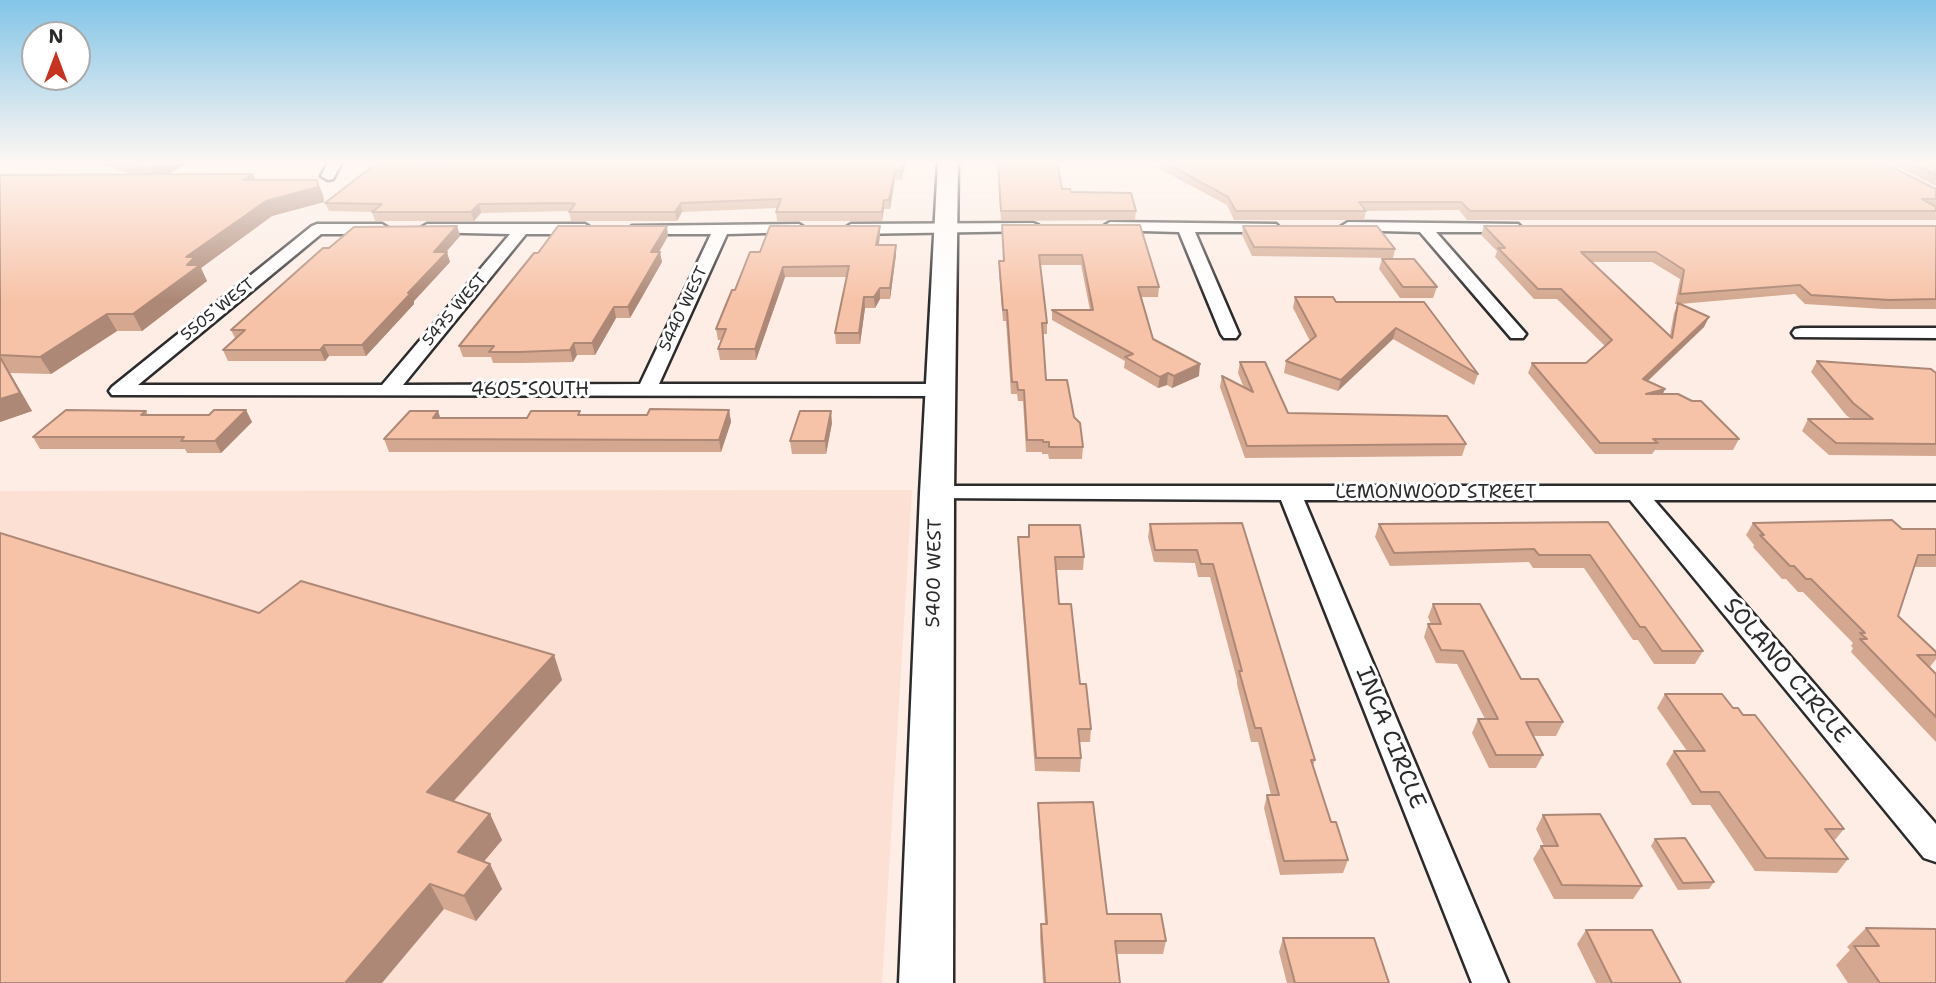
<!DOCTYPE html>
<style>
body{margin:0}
#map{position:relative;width:1936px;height:983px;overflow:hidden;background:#fdede5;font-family:"Shantell Sans",sans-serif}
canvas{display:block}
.north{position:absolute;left:21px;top:21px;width:70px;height:70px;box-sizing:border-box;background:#fff;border:2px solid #aaa;border-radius:50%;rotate:0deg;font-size:19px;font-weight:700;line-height:28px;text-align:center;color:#2b2b2b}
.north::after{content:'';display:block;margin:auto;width:24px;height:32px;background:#c8321e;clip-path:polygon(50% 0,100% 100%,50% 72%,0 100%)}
</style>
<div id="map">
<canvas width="1936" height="983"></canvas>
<div class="north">N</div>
</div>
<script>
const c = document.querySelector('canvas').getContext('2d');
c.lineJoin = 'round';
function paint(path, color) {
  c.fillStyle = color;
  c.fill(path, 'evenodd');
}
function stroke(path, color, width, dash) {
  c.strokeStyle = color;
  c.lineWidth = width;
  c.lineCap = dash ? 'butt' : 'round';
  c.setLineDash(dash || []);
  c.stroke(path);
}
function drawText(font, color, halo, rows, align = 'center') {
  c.font = font + ' "Shantell Sans",sans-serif';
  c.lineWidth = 6;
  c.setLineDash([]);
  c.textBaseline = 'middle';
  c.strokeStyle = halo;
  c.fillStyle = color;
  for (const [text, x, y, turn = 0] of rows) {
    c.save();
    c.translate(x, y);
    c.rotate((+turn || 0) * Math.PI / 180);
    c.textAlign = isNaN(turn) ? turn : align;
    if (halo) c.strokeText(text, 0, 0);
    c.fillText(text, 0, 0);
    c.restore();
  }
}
const built = new Path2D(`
 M912,490L882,983H0V491Z`);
const street = new Path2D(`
 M328,162H342L333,179L328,180L321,176Z
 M1110,222L1276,224L1279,227L1271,232H1195L1239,334L1236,338H1224L1221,334L1179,232L1105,230L1102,227Z
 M1348,222L1518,224L1521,227L1513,232H1436L1526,334L1523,338H1511L1420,232L1343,230L1340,227Z
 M1033,223L1038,225L1041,228L1038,231L851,234L843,229L851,224Z
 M317,224H382L390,229L382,234H321L138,385H382L510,234L422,232L419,229L427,224H585L593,229L585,234H526L403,385L640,384L711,234H637L629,229L632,226L799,224L807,229L804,232L727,234L659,384H941L948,386L951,390L948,394L941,396L112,395L109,391L112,387L312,226Z
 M1801,328H1936V338L1795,337L1792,333L1795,329Z
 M937,486H1936V500H1654L1936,824V862L1924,858L1630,500H1304L1508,983H1472L1281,500L929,498L926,493L929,488Z`);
const secondary = new Path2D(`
 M938,162H958L954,493L953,983H899L920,493Z`);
const wall = new Path2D(`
 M95,162H189L169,174H253L255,180H317L323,195L324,202L272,216L201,268L207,281L142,331H117L51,374L10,373L32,411L0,422V175H133Z
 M378,162H439L437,164L907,162L901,180L895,179L890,209H884L882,221H777L776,212L777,208L682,212L677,221H571L569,211L481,213L474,221H375L372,212L329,211L325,203Z
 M997,162H1057L1062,189L1136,211L1135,220L1001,221Z
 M1159,162H1882L1936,189V220H1467L1459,210L1366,211L1364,220H1234L1227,205L1158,168Z
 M1889,162H1936V186Z
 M1002,225H1140L1159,287L1158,297H1141L1153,339L1199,376L1172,388L1167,385L1158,388L1124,368L1125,361L1052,320V310H1090L1081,265H1040L1047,323V334H1043L1046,380L1074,417L1083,447L1082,459H1049L1048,454H1042V452H1026L1023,401H1018L1017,394H1011L1006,321H1003L999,271V261H1004Z
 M457,226L460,236L446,252L450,262L414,301V304L366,356H329L325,361H228L223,350L235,338L231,330L329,248Z
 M1243,226L1395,249L1393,258L1252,256L1242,235Z
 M1484,226H1936V309H1883L1805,304L1795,294L1680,304L1704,327L1648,381L1665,389L1663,394L1739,439L1733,450H1655L1652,454H1595L1528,373L1532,363H1586L1605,346L1557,299H1534L1495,257L1497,251L1481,235ZM1591,262H1652L1680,279L1675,304H1678L1674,313L1670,335Z
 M880,235L879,245L896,255L890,299H880L875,308H865L860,344H836L835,333L847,277H785L756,360H720L718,349L722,340H718L716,329L735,290L760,252Z
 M668,236L659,252L662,262L630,318H616L595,355H577L573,362L522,363H493L491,357H463L459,346L538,253Z
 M1382,259L1437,287L1433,298H1400L1379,269Z
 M1295,297L1336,302H1424L1478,374L1474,385L1393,339L1338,391L1284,373L1286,361L1310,341L1293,308Z
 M1817,361L1936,373V456L1829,455L1802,431L1808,419H1851L1846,415L1811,372Z
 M1240,362L1288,413L1466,444L1462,456L1245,458L1220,387L1222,376L1244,388L1238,373Z
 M246,410L252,422L221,453H187L185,449H40L33,437L146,411L148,415H209Z
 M729,410L731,422L721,452H389L384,439L438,411L440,418H527L581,415H647Z
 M832,423L826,454H792L790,441Z
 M1608,522L1703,651L1695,664H1654L1638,640H1633L1584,568H1533L1529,562L1390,566L1375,537L1379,524Z
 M1242,523L1315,760L1313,766L1331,822L1348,860L1343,873L1280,875L1264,808L1267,795H1271L1258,742H1251L1237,684V680L1210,577H1198L1195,563L1154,562L1148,537L1150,524Z
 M1753,523L1902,529H1936V567H1914L1898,616L1936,652V659L1929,668L1936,674V742L1851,652L1853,648L1851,646L1853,643L1803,592H1798L1786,579H1782L1753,547L1754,545L1746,535Z
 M1029,525L1084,557L1083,570H1056L1059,604L1091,729L1090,742H1079L1081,758L1080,772L1035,771L1018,550V537H1028Z
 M1433,604L1521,679L1563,722L1556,736H1533L1543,755L1536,768H1489L1472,733L1478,719H1485L1457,664L1436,663L1424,637L1428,624H1431L1428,617Z
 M259,613L554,655L562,680L454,801L490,814L502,840L484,861L490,864L502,889L476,921L444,909Z
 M1665,694L1733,708L1743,715L1844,829L1834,841L1848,859L1837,873L1755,871L1710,805H1692L1666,764L1674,751H1687L1657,708Z
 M1038,803L1107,914L1166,941L1163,954H1116L1120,983H1043L1040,937L1041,924H1045L1038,816Z
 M1543,815L1642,886L1633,899H1554L1533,859L1541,846H1544L1536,829Z
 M1655,839L1714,882L1709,889L1678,890L1651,846Z
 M1866,928L1936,983H1848L1836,965L1850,950L1847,947Z
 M1586,930L1681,983H1596L1577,944Z
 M1283,938L1389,983H1287L1279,952Z`);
const shadedWall = new Path2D(`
 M161,162H189L156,182L150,169Z
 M427,162H439L426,173L424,165Z
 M904,162H907L901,180V171Z
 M895,171V179L890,209L889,200Z
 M253,174L259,189L243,180Z
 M317,180L323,195L324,202L272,216L201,268L207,281L142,331L133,314L187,265L186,257L266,201Z
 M884,200V209L882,221V212Z
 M681,203L682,212L677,221L675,212Z
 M479,204L481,213L474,221L471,212Z
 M457,226L460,236L438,261L447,252L450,262L414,301V304L366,356L362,345L408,293L434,252Z
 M667,226L668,236L653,262L651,252Z
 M880,226V235L877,255L876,245Z
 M896,245V255L890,299V288Z
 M660,252L662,262L630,318L628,307Z
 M783,267L785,277L756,360L755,349Z
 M880,288V299L875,308L874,297Z
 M864,297L865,308L860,344L859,333Z
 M614,307L616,318L595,355L592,343Z
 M107,314L117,331L51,374L40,357Z
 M1709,317L1704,327L1639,389L1643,379Z
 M1396,328L1393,339L1338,391L1341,380Z
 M574,343L577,355L573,362L570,350Z
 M324,345L329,356L325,361L320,350Z
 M0,356L32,411L0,422Z
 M1200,364L1199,376L1172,388L1174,376Z
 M1168,373L1167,385L1158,388L1160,377Z
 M1665,389L1660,399L1646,394Z
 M246,410L252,422L221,453L215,441Z
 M729,410L731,422L721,452L719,440Z
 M438,411L442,423L433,418Z
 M831,411L832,423L826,454L825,441Z
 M554,655L562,680L439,817L427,792Z
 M490,814L502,840L471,877L458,852Z
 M490,864L502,889L476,921L464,896Z
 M430,884L444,909L382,983H345Z`);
const building = new Path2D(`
 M130,162H161L150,169Z
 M378,162H427L424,165L454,162H904L901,171H895L889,200H884L882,212H776L781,199L681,203L675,212H569L575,204L569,203L479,204L471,212H372L382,204L325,203Z
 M998,162H1057L1062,189H1070L1071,192L1131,193L1136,211H1001Z
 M1164,162H1882L1936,189V199H1922L1936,207V211H1470L1461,202H1359L1366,211H1236L1228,197Z
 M1910,162H1936V175Z
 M253,174L243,180H317L318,187L266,201L186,257H195L187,265H200L133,314H107L40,357L0,355V175Z
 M1002,225H1140L1159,287H1138L1153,339L1200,364L1174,376L1168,373L1160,377L1125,357L1133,354L1052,310H1093L1082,255H1039L1047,323H1042L1046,380H1067L1074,417L1080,423L1083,447H1049V442H1043V440H1027L1024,390H1018L1017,382H1012L1007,310H1003L999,261H1004Z
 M457,226L434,252H447L408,293H411L362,345H324L320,350H223L245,330H231L323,248H329L354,227Z
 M558,226H667L651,252H660L628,307H614L592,343H574L570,350L519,352H489L494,346H459L534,253H538Z
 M770,226H880L876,245H896L890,288H880L874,297H864L859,333H835L849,266L783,267L755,349H718L726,329H716L732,290H735L750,252H760Z
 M1243,226H1377L1395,249L1254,247Z
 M1484,226H1936V299L1889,300L1811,295L1800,285L1680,294L1684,270L1656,252H1581L1672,338L1678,303L1709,317L1643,379L1665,389L1646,394H1678L1692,401H1701L1739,439H1653L1658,443H1600L1532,363H1586L1612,340L1561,289H1538L1498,248H1505Z
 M1382,259H1414L1437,287H1403Z
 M1295,297H1333L1336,302H1424L1478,374L1396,328L1341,380L1286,361L1316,336Z
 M0,357L20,393L0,399Z
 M1817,361L1931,369L1936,373V444L1836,443L1808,419H1873L1853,403Z
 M1240,362H1265L1288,413L1447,416L1466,444L1247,446L1222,376L1253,392Z
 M650,409L729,410L719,440L384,439L410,411H438L433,418H527L531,411H580L578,415H647Z
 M66,410L146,411L141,415H209L214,410H246L215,441H181L184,437H33Z
 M800,411H831L825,441H790Z
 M1892,520L1902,529H1936V555H1918L1898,616L1936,652V655H1917L1936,674V717L1860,639H1867L1860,633H1865L1811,579H1806L1794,566H1790L1760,535H1764L1753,523Z
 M1608,522L1703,651H1662L1645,627H1640L1590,555H1539L1534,549L1394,553L1379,524Z
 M1242,523L1315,760H1311L1331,822H1336L1348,860L1284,861L1267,795H1279L1261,728H1255L1239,671H1242L1213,564H1201L1197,550H1155L1150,524Z
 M1029,525H1080L1084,557H1055L1059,604H1071L1080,684H1086L1091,729H1078L1081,758H1036L1018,537H1029Z
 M0,533L259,613L301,581L554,655L427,792L490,814L458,852L490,864L464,896L430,884L345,983H0Z
 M1433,604H1480L1521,679H1538L1563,722H1526L1543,755H1496L1478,719H1498L1463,651L1441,650L1428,624H1441Z
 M1665,694H1722L1733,708H1738L1743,715H1755L1844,829H1825L1848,859L1766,858L1719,792H1701L1674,751H1705Z
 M1093,802L1107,914H1161L1166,941H1115L1120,983H1045L1041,924H1047L1038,803Z
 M1600,814L1642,886L1562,885L1541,846H1558L1543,815Z
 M1685,838L1714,882L1683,883L1655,839Z
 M1866,928L1936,929V983H1880L1854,946H1879Z
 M1586,930H1652L1681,983H1612Z
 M1283,938H1374L1389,983H1295Z`);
const farStreetnames = [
 ["5440 WEST",684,309,-65],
 ["5505 WEST",218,310,-39],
 ["5475 WEST",455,310,-50]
];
const streetNames = [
 ["4605 SOUTH",530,390],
 ["LEMONWOOD STREET",1436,493],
 ["5400 WEST",935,573,-89]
];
const nearStreetnames = [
 ["SOLANO CIRCLE",1786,671,50],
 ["INCA CIRCLE",1390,738,68]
];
paint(built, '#fbe0d3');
stroke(street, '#2b2b2b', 5);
stroke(secondary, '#2b2b2b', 5);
paint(street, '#fff');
paint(secondary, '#fff');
paint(wall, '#d4a890');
paint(shadedWall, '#ad8876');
paint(building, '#f7c3a8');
stroke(building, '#ad8876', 2);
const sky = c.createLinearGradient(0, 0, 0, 300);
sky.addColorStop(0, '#83c5e8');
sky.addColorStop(0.54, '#fef7f3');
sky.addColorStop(1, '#fef7f300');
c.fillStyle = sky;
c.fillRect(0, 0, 1936, 300);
drawText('16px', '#2b2b2b', '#fff', farStreetnames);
drawText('19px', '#2b2b2b', '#fff', streetNames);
drawText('23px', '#2b2b2b', '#fff', nearStreetnames);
</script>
